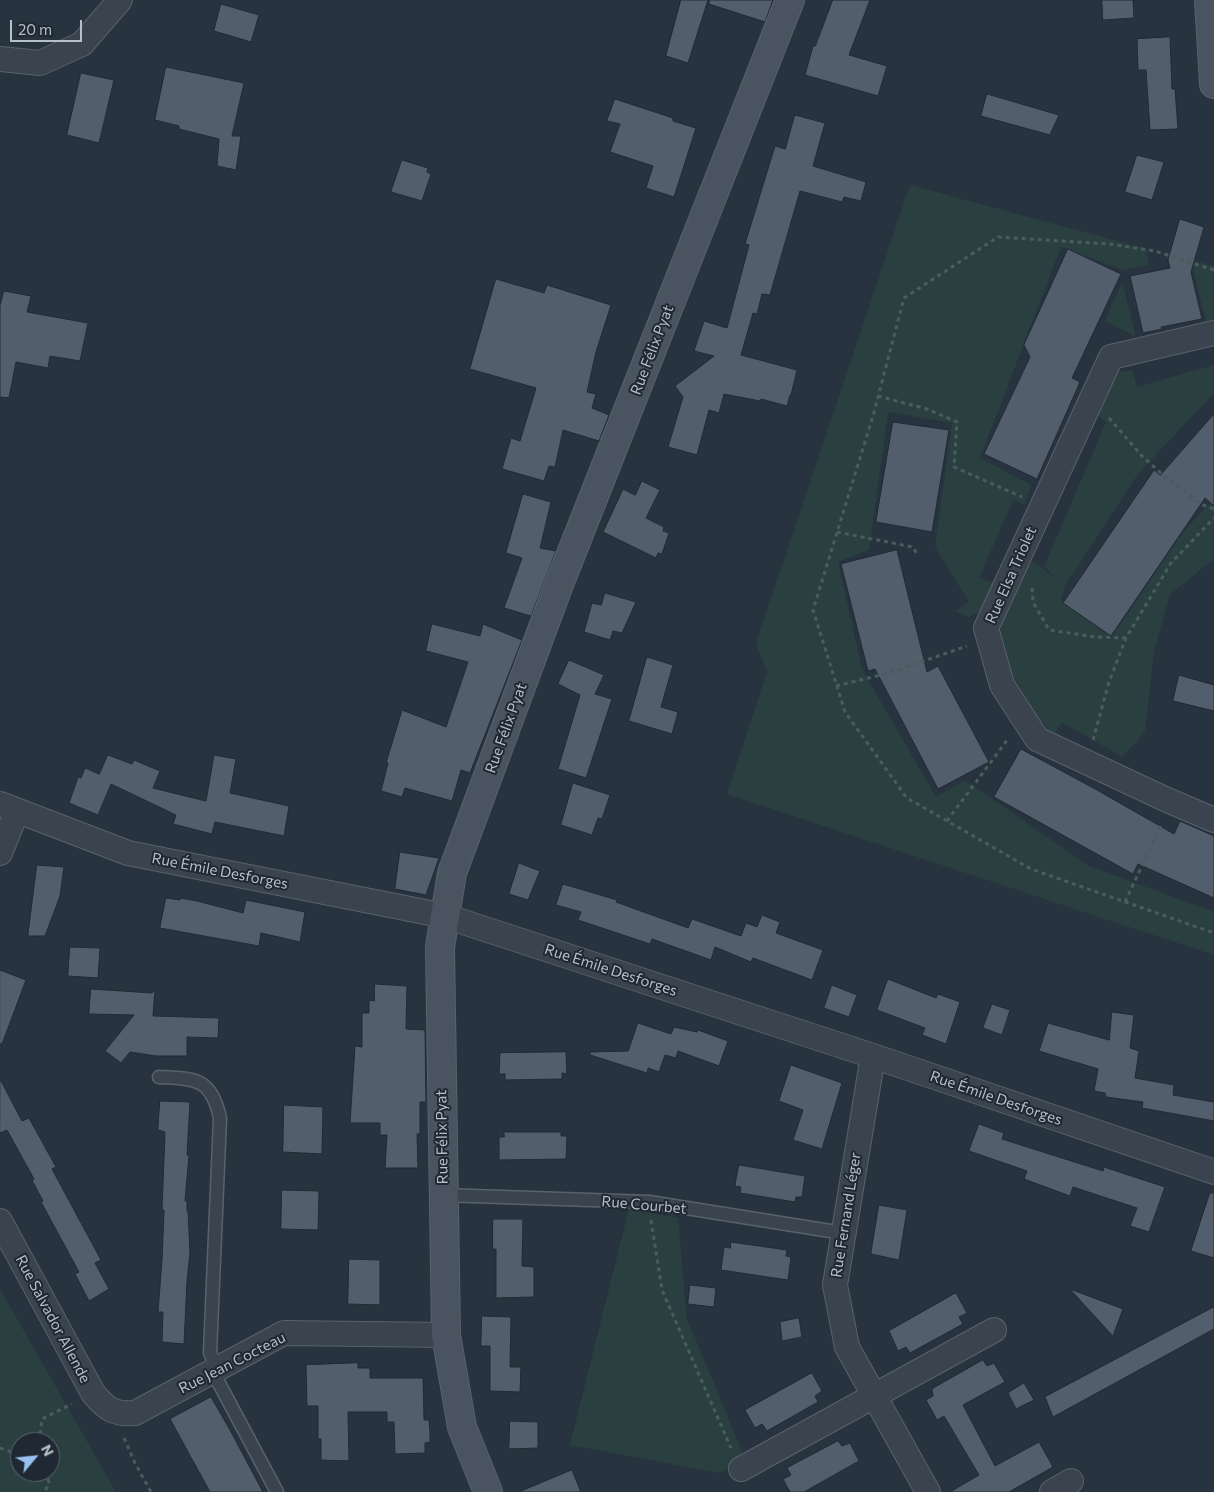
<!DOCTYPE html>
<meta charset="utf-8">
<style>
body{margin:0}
#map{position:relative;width:1214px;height:1492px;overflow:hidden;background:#27333e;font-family:Commissioner,sans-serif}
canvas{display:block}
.north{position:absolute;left:10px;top:1432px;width:50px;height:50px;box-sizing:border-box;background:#202933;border:1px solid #5c656f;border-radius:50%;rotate:62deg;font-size:14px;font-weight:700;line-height:20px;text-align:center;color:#b7bfc9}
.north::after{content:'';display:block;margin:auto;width:18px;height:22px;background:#95c0f0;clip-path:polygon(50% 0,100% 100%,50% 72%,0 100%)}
.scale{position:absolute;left:10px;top:20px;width:72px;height:22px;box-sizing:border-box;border:2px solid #b7bfc9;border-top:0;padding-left:6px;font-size:15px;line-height:18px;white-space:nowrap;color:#b7bfc9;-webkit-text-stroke:4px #202933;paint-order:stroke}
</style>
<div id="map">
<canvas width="1214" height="1492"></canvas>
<div class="north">N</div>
<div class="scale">20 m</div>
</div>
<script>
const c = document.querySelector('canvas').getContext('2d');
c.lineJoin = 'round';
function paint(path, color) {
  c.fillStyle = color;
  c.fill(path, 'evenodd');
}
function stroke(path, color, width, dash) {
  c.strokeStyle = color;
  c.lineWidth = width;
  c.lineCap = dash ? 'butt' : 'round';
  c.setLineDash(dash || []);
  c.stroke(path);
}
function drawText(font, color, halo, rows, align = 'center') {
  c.font = font + ' Commissioner,sans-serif';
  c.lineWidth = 4;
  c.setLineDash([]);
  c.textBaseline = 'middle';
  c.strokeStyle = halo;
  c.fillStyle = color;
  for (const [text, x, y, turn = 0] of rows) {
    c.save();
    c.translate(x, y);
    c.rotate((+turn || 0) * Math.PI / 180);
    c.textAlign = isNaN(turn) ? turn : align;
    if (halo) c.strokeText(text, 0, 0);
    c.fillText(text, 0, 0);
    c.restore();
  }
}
const green = new Path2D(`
 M910,185L1147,249L1148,265L1123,270L1061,247L980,458L1031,485L1025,505L1013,500L979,578L995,583L980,611L969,617L955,611L969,602L935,547L952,423L888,412L869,550L838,562L862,669L936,797L965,780L1089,866L1214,912V955L727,794L767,672L756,643Z
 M1191,260L1214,266V319L1206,322Z
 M1122,282L1136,337L1105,321Z
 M1214,365V393L1138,474L1065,586L1061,600L1106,633L1113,635L1183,532L1214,499V559L1170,594L1154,652L1145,732L1122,757L1062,722L1053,736L1035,713L1007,668L998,624L1028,558L1060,581L1044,567L1106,422L1092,411L1111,373L1132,370L1137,387Z
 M629,1209L678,1218L687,1321L694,1335L745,1459L720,1473L570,1445Z
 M0,1289L116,1492H0ZM20,1442H50V1472H20Z`);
const building = new Path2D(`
 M681,0H708L688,63L666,56Z
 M710,0H773L765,22L709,4Z
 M833,0H870L849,55L887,66L878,96L805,75L813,46H815Z
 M1102,0H1133L1134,18L1103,20Z
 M221,4L259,15L251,42L214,31Z
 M1170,37L1172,89H1175L1178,129L1150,130L1146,70H1138L1137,39Z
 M166,67L244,83L232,136H241L236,170L217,166L219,139L179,129V126L155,120Z
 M81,73L114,80L99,143L67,135Z
 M987,94L1059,115L1050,135L981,116Z
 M615,99L673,118V121L696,128L674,197L646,188L653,166L610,152L620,124L607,121Z
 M795,115L825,123L813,166L866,182L861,201L844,197L842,202L800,191L770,295L762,294L757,314L753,313L741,355L797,370L791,395H790L787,406L761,399L760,401L724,394L719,413L709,410L697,455L668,447L683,397L675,386L714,356L694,351L704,321L727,328L749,245L745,244L775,146L785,149Z
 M1137,155L1164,162L1152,200L1125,192Z
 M402,160L428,168L427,172L431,174L422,201L391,192Z
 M1180,219L1204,227L1191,272L1202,319L1161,327L1162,329L1143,333L1130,276L1170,268L1168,260Z
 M1068,249L1121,274L1072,378L1080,382L1037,479L984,454L1030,357L1024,345Z
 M496,279L544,293L547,285L611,305L596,352L587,392L596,394L592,408L609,415L599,441L563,430L555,467L549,466L544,481L502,469L511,438L520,441L536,388L470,369Z
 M4,291L31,296L27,312L88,323L80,361L50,356L48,368L16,362L9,398L0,397V306Z
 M1214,414V506L1205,498L1111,636L1063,603L1154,470L1160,475Z
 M893,422L949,430L932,532L876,522Z
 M642,481L660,490L646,518L664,527L663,531L669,533L662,554L658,553L656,558L603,532L623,489L635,495Z
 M523,494L551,502L540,548L556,551L531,616L504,608L522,558L506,553Z
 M897,550L927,672L938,666L989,762L938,789L875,669L868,671L841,564Z
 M605,593L636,602L622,633L613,631L610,640L584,632L592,603L601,605Z
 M432,624L480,636L483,624L522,640L470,773L461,770L452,801L405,788L402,797L381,791L388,763H386L402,710L446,727L468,662L426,651Z
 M647,657L673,665L661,707L678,712L672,734L629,721Z
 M569,660L604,675L595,694L612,699L586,778L558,769L580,695L558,684Z
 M1179,675L1214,685V711L1173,701Z
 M1021,749L1097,790L1174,834L1180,821L1214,836V898L1138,864L1133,874L994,797Z
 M108,755L132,764L134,760L160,771L153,788L206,801L214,755L236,759L230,793L289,806L284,836L215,822L212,834L173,824L176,815L111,784L98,815L69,803L78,777L81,778L85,768L99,774Z
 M573,783L610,795L602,819L598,818L592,835L561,825Z
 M400,852L439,858L426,895L395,889Z
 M519,863L540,871L528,900L509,894Z
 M37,865L64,867L60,896L45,936H28Z
 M563,884L617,900L616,902L688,928L692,919L741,936L746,923L757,927L762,915L780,922L776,933L823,950L812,980L753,958L751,962L715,947L711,960L652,939L650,944L578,920L581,912L556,905Z
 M166,898L180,900V898L197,901L243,913L246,900L305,912L300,942L261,933L259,946L160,928Z
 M70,947L100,948L98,978L68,976Z
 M0,970L26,980L2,1044H0Z
 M888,979L936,998L938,994L960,1002L946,1044L922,1035L925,1028L877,1010Z
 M375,984L407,986L406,1029L425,1030L426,1102H420V1134H417L418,1168H385L387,1135H380V1123H350L355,1046L362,1047V1013H369V1000L374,1001Z
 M832,985L857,995L849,1017L824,1008Z
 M91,989L152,993L155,989L153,1016L219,1018L218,1038L187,1037V1056H156L130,1052L121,1063L105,1051L134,1015L89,1014Z
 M992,1004L1010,1010L1002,1035L983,1028Z
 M1112,1012L1134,1015L1130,1048L1139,1051L1135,1078L1174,1085L1173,1095L1214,1102V1121L1142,1108L1143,1102L1106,1097L1105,1093L1094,1091L1098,1069L1039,1051L1048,1023L1109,1040Z
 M638,1023L671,1034L674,1027L697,1032L698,1030L728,1041L719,1066L678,1051L676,1058L665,1055L659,1072L648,1068L647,1073L590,1055V1052L628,1051Z
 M566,1052L567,1074L562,1073V1079L505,1080V1074H499L500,1053Z
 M791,1065L842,1083L822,1149L793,1140L803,1110L779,1101Z
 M0,1079L22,1121L29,1118L56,1167L52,1169L101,1260L95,1263L109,1289L89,1301L75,1274L79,1272L41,1202L43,1201L32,1180L34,1179L7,1130L0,1133Z
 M160,1101L190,1102L187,1155H189L185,1201H187V1211H188L190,1252L187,1281L184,1344L162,1342L163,1312H158L162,1260L164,1210H162L165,1132L158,1130Z
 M284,1105L323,1107L322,1154L283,1152Z
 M979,1124L1004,1133L1002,1139L1103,1171L1104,1167L1165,1187L1149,1232L1130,1226L1137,1208L1073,1187L1070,1196L1024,1179L1027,1171L969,1151Z
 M504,1132H561V1136H567L566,1159L499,1160V1137H504Z
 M739,1165L805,1176L802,1197H796L795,1202L740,1193L741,1187L735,1186Z
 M282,1190L319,1191L318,1230L281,1229Z
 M1210,1193H1214V1258L1191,1251Z
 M879,1205L907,1210L899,1260L871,1254Z
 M493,1219H523L522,1266L534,1267V1297L496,1298V1249H493Z
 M731,1242L787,1250L786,1256L791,1257L788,1280L721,1270L724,1247L730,1248Z
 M349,1259L380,1260V1305L348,1304Z
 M690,1285L716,1288L714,1307L688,1304Z
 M1070,1289L1123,1309L1113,1336Z
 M956,1293L967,1313L959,1317L963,1324L910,1353L906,1347L898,1351L889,1331Z
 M1214,1307V1329L1053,1417L1045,1397Z
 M482,1316L511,1317L510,1367H521L520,1392L490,1391V1346H481Z
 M799,1318L802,1337L782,1341L780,1322Z
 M983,1360L987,1366L994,1363L1005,1382L963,1405L995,1466L1039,1442L1053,1467L1009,1492H950L979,1475L944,1416L937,1420L926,1400L933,1396L932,1389Z
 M358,1363V1368H370V1378H423L424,1420H429L430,1433V1442L425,1443V1453L395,1454L394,1422H387V1412H348L349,1461L321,1460V1439H318V1406H307L306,1365Z
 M812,1373L822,1391L815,1396L818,1402L767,1431L762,1424L755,1428L745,1410Z
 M1024,1383L1034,1400L1016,1409L1008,1393Z
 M211,1397L230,1430L263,1492H210L170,1419Z
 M510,1421L538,1422V1448L509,1449Z
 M838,1441L842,1446L850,1443L859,1461L804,1492H790L783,1479L791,1475L787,1468Z
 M572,1470L581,1492H519Z`);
const path = new Path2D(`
 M1214,270L1155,251L1110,244L998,237L904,298L873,416L813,610L845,712L907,798L1031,869L1214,933
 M878,396L927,409L957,422L954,467L1022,497
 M1109,418L1142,456L1164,476L1201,504L1214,509
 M837,532L913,547L918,556
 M1032,588L1033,602L1049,630L1096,637L1126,638
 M836,686L889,673L967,646
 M1093,740L1109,682L1126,638L1171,563L1214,518
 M947,821L1008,739
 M1125,902L1162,823
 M651,1220L662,1290L731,1448
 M124,1438L135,1463L151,1492
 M39,1442L42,1419L72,1404
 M0,1448L20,1455
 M44,1472L49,1482L45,1492`);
const lane = new Path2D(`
 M159,1077C195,1079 211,1077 220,1118L210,1353L218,1369
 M443,1195L649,1202L843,1233
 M213,1372L277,1492`);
const street = new Path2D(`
 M0,59L40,63L82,44L120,0
 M1214,333L1111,357L986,628L1002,685L1037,739L1165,799L1214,820
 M0,804L128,853L445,916L873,1056L1214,1172
 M0,853L17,811
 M873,1056L835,1285L847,1347L928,1492
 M0,1221L93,1393C106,1409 115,1415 135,1413L284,1333L446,1335
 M741,1469L994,1330
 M1052,1492L1071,1481`);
const secondary = new Path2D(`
 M1209,0L1214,84
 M488,1492L462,1427L446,1335L440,947L452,873L558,587L790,0`);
const streetNames = [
 ["Rue Félix Pyat",652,350,-69],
 ["Rue Elsa Triolet",1011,575,-66],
 ["Rue Félix Pyat",506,728,-70],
 ["Rue Émile Desforges",220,871,11],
 ["Rue Émile Desforges",611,970,18],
 ["Rue Émile Desforges",996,1098,19],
 ["Rue Félix Pyat",442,1137,-91],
 ["Rue Courbet",644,1205,5],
 ["Rue Fernand Léger",846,1215,-81],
 ["Rue Salvador Allende",53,1319,62],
 ["Rue Jean Cocteau",232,1363,-27]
];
paint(green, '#2a4040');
paint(building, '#525e6b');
stroke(building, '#222b35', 1);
stroke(lane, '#59626c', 15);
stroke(street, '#59626c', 26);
stroke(secondary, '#59626c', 30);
stroke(path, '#495d5d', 3, [4, 4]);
stroke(lane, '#3b444e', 12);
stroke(street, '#3b444e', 24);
stroke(secondary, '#495460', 28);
drawText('15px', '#b7bfc9', '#202933', streetNames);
</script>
